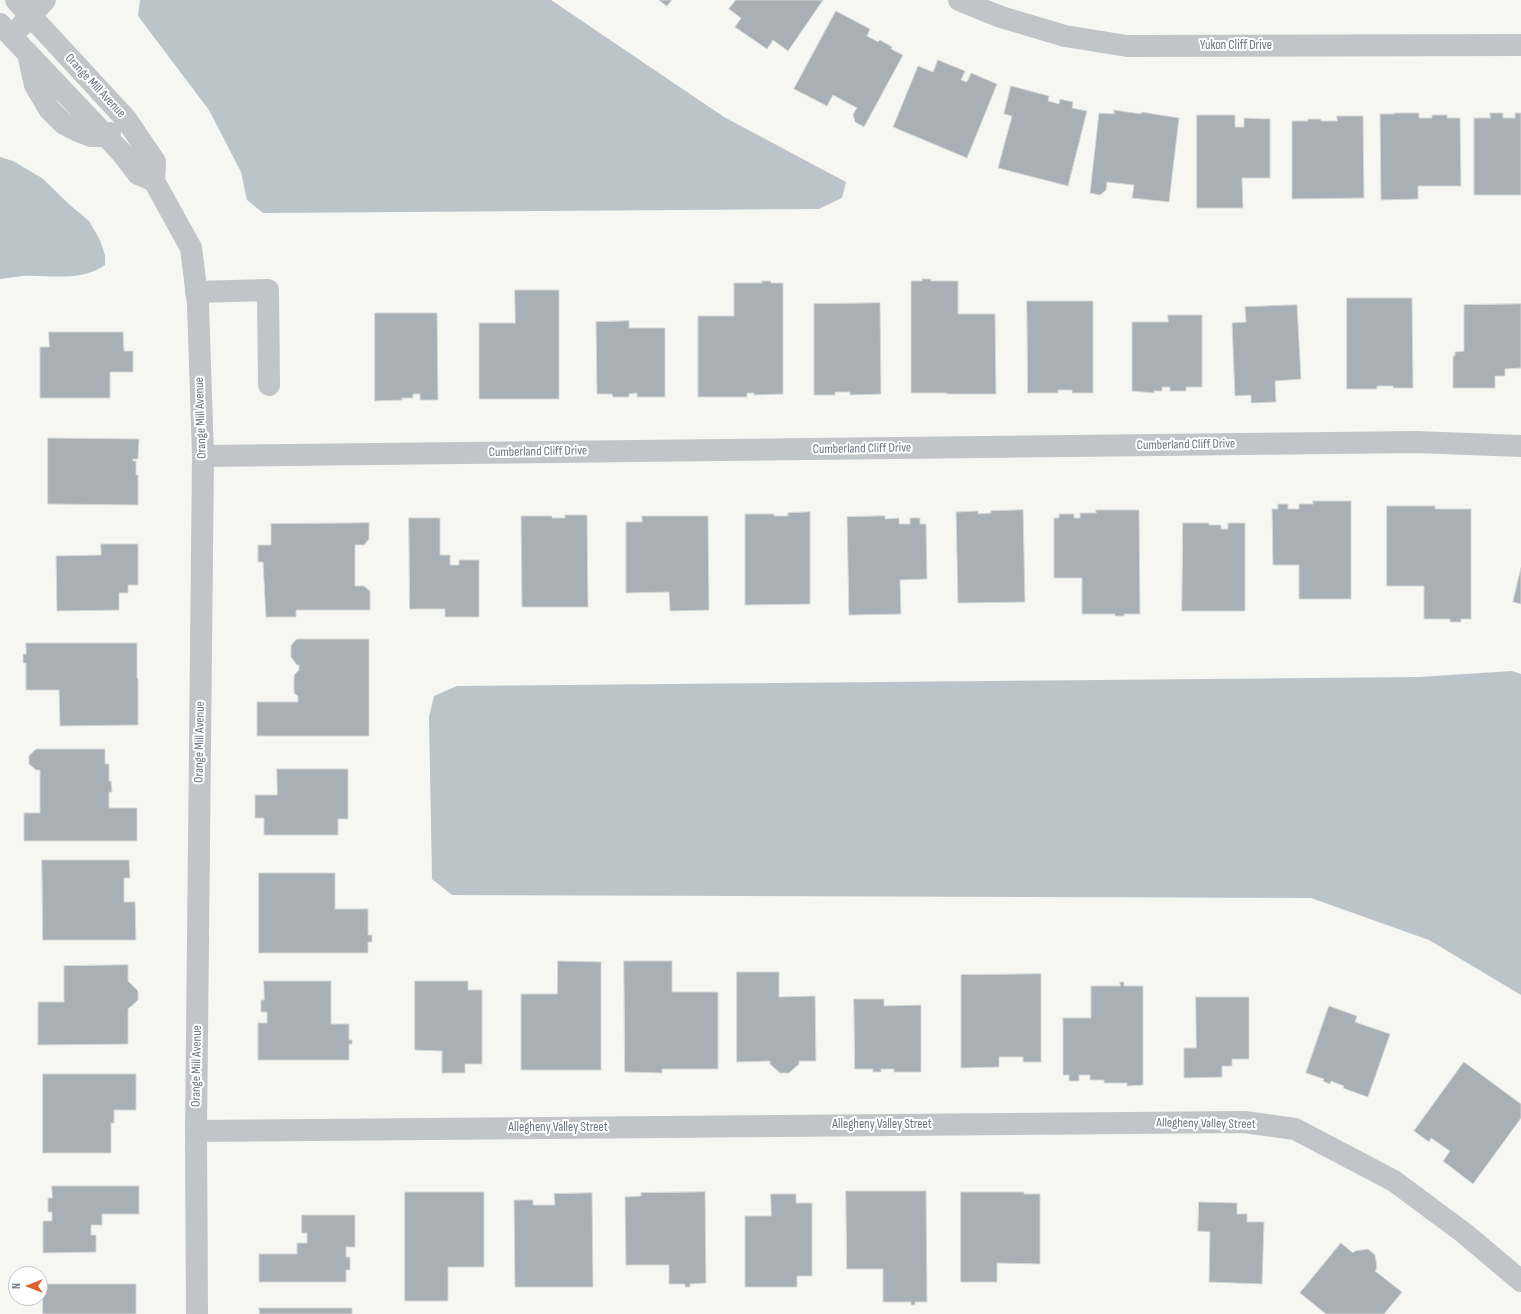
<!DOCTYPE html>
<style>
body{margin:0}
#map{position:relative;width:1521px;height:1314px;overflow:hidden;background:#f6f6f3;font-family:"Sofia Sans Condensed",sans-serif}
canvas{display:block}
.north{position:absolute;left:8px;top:1266px;width:40px;height:40px;box-sizing:border-box;background:#fff;border:1px solid #c2c7cd;border-radius:50%;rotate:270deg;font-size:11px;font-weight:700;line-height:16px;text-align:center;color:#677482}
.north::after{content:'';display:block;margin:auto;width:14px;height:18px;background:#da622f;clip-path:polygon(50% 0,100% 100%,50% 72%,0 100%)}
</style>
<div id="map">
<canvas width="1521" height="1314"></canvas>
<div class="north">N</div>
</div>
<script>
const c = document.querySelector('canvas').getContext('2d');
c.lineJoin = 'round';
function paint(path, color) {
  c.fillStyle = color;
  c.fill(path, 'evenodd');
}
function stroke(path, color, width, dash) {
  c.strokeStyle = color;
  c.lineWidth = width;
  c.lineCap = dash ? 'butt' : 'round';
  c.setLineDash(dash || []);
  c.stroke(path);
}
function drawText(font, color, halo, rows, align = 'center') {
  c.font = font + ' "Sofia Sans Condensed",sans-serif';
  c.lineWidth = 4;
  c.setLineDash([]);
  c.textBaseline = 'middle';
  c.strokeStyle = halo;
  c.fillStyle = color;
  for (const [text, x, y, turn = 0] of rows) {
    c.save();
    c.translate(x, y);
    c.rotate((+turn || 0) * Math.PI / 180);
    c.textAlign = isNaN(turn) ? turn : align;
    if (halo) c.strokeText(text, 0, 0);
    c.fillText(text, 0, 0);
    c.restore();
  }
}
const water = new Path2D(`
 M140,0H551L724,117L846,182L842,198L819,209L263,213L247,200L241,172L209,110L138,16Z
 M0,157L13,161L42,178L70,205L89,221L100,240L105,255V265C79,283 51,274 22,276C15,277 7,278 0,279Z
 M1512,671L1521,674V995L1429,940L1311,898L452,895L432,879L429,717L434,696L457,686L1419,677Z`);
const building = new Path2D(`
 M659,0H672L667,6Z
 M736,0H823L788,51L773,40L767,49L735,27L741,18L729,9Z
 M836,11L870,29L867,36L878,42L880,40L892,47L891,49L903,55L864,127L855,122L853,114L857,108L833,95L827,106L794,89Z
 M938,60L965,71L961,80L967,82L971,73L997,84L967,158L893,127L918,66L933,72Z
 M1011,86L1049,96L1048,101L1059,104L1060,99L1073,102L1072,108L1087,111L1068,186L998,168L1012,116L1004,114Z
 M1114,110L1141,114V112L1179,118L1169,202L1132,198L1134,185L1107,182L1106,190L1100,195L1090,193L1099,113L1114,114Z
 M1394,113H1419V118H1432V115H1447V118H1460L1461,186H1418V199L1381,200L1380,114H1394Z
 M1490,113H1503V118H1515V113H1521V195H1474V118H1490Z
 M1197,115H1235V127H1244V118L1270,119V178H1242L1243,208H1197Z
 M1337,116H1363L1364,198L1292,199V121H1308V119H1321V121H1337Z
 M922,279H931V281H958V314H995L996,394H947V393H911V281H922Z
 M762,281H771V283H783V394L754,395V393H747V397H698V316H734V283H762Z
 M515,290H559V399H479V323H515Z
 M1347,298H1412L1413,388H1393V386H1377V389H1347Z
 M1027,301H1093V393H1072V390H1058V393H1028Z
 M880,303L881,394L850,395V392H835V395H814V304Z
 M1521,304V368L1505,369V376H1495V388H1453V356H1455V352L1464,351V305Z
 M1297,305L1301,379L1275,381L1276,402L1251,403V395L1235,396L1232,323L1246,322L1245,307Z
 M375,313H437L438,400H420V394H413V398H402V400L375,401Z
 M1168,315H1202V387H1186V391H1170V387H1162V391H1154V393L1132,391V322H1168Z
 M629,321V328H665V397H637V393L629,394V397H613L612,394H597L596,322Z
 M49,332H123L124,351H133V372H110V398H40V347H49Z
 M48,438L139,439L138,459H133V461H136V475H138V505L48,504Z
 M1313,501H1351V599H1299V565H1273L1272,509H1278V504H1288V509H1299V504H1313Z
 M1387,506H1435V509H1471V619H1461V622H1450V619H1424V586H1387Z
 M1023,510L1025,602L958,603L956,512L978,511V514L991,513V511Z
 M1096,510H1139L1140,614H1124V616H1115V614H1082V578H1054V518H1059V514H1074V518H1080V513H1096Z
 M810,512V604L745,605V514H774V516H788V513Z
 M565,515H587L588,607H522L521,516H552V518H565Z
 M642,516H708L709,610L670,611L669,592L626,593V522H642Z
 M885,516V519L899,518V524H910V518H920V524H926L927,579L900,580L901,614L849,615L847,517Z
 M409,518H440V555H450V565H459V560H479V617H445V609H410Z
 M369,523V539L364,545H355V586H364L370,591V610H296V617H266L263,562H258V545H271V524Z
 M1183,523H1209V525H1221V529H1228V523H1245V611H1182Z
 M101,544H138V585H128V593H119V610L57,611L56,556L101,555Z
 M1521,568V604L1513,602Z
 M297,639H369V736H257V702H298V696L294,693V675L299,670V665H297L291,657V646Z
 M26,643H137V678H138V725L60,726L59,690H26V663H23V654H26Z
 M36,749H105V764H109V781H111L112,792H109V808H137V841H24V813H40V770H36L29,764V756Z
 M277,769H348V819H338V835H264V818H255V795H277Z
 M42,860H129L130,878H124V902H135L136,940H43Z
 M259,873H335V909H368V935H372V942H368V953H259Z
 M558,961L601,962V1070H521V994H557Z
 M624,961H672V992H718V1069H662V1073L625,1072Z
 M128,965V981L138,991V1000L128,1009V1044L38,1045V1002H64V966Z
 M737,972H779V997L815,996L816,1061H799V1064L789,1073H780L770,1064V1061L737,1062Z
 M1041,974V1062H1023V1057H999V1067L961,1068V975Z
 M264,981H331V1024H349V1040H352V1044H349V1060H258V1023H267V1012H261V1000H264Z
 M415,981H468V990H482V1064H465V1073H442V1051L415,1050Z
 M1120,982H1124V986H1143V1085L1127,1086V1083H1104V1080H1090V1075H1079V1081H1069V1075H1063V1018H1091V986H1120Z
 M1196,997H1249V1059H1232V1066H1222V1077L1184,1078V1048H1196Z
 M854,999H884V1006L921,1005V1072H894V1069H881V1072H873V1069H855Z
 M1329,1006L1357,1016L1355,1022L1390,1034L1368,1097L1343,1088L1344,1086L1331,1081L1330,1084L1323,1081L1324,1079L1306,1073Z
 M1464,1062L1521,1104V1118L1473,1184L1443,1161L1450,1151L1431,1138L1429,1142L1414,1131Z
 M43,1074H136V1110H114V1123H111V1153H43Z
 M52,1186H139V1214H102V1225H91V1235H96V1252L43,1253V1221H52V1212H48V1198H52Z
 M846,1191H926L927,1302H915V1305H911V1302H883V1269H847Z
 M405,1192H484V1267H448V1301H405Z
 M705,1192L706,1283L690,1284V1287H685V1284H669V1265H626L625,1197L641,1196V1193Z
 M961,1192H1024V1194H1040V1264L997,1263V1282H961Z
 M592,1193L593,1287H515L514,1200H533V1205H555L554,1194Z
 M771,1194H796V1203H812V1276H797V1287H745V1216H771Z
 M1199,1202L1237,1203V1214H1247V1222H1264L1262,1284L1209,1282L1210,1232L1198,1231Z
 M302,1215H355V1247H346V1257H350V1270H346V1282H259V1254H297V1243H307V1233H302Z
 M1341,1243L1353,1253L1355,1251L1368,1249L1375,1255L1377,1268L1375,1271L1402,1292L1384,1314H1326L1300,1293Z
 M43,1284H136V1314H43Z
 M259,1308H352V1314H260Z`);
const minor = new Path2D(`
 M16,0L126,119L155,162L154,181L191,248L198,304L203,456L196,1131L197,1314
 M959,0L1001,17L1065,36L1127,46L1521,45
 M0,24L122,153L138,174L154,181
 M21,26L45,0
 M28,54L35,85L49,109L64,124L76,130L91,136H106L110,133
 M196,292L268,290L269,385
 M203,456L1416,442L1521,446
 M196,1131L1244,1122L1295,1129L1394,1181L1464,1233L1521,1281`);
const streetNames = [
 ["Yukon Cliff Drive",1236,46],
 ["Orange Mill Avenue",95,86,47],
 ["Orange Mill Avenue",201,418,-92],
 ["Cumberland Cliff Drive",1186,445,-1],
 ["Cumberland Cliff Drive",862,449,-1],
 ["Cumberland Cliff Drive",538,452,-1],
 ["Orange Mill Avenue",200,742,-89],
 ["Orange Mill Avenue",197,1066,-89],
 ["Allegheny Valley Street",1206,1124,1],
 ["Allegheny Valley Street",882,1125],
 ["Allegheny Valley Street",558,1128]
];
paint(water, '#bbc5c9');
paint(building, '#a9b0b5');
stroke(building, '#d7d7d5', 1);
stroke(minor, '#c1c5c8', 22);
drawText('13px', '#677482', '#fff', streetNames);
</script>
